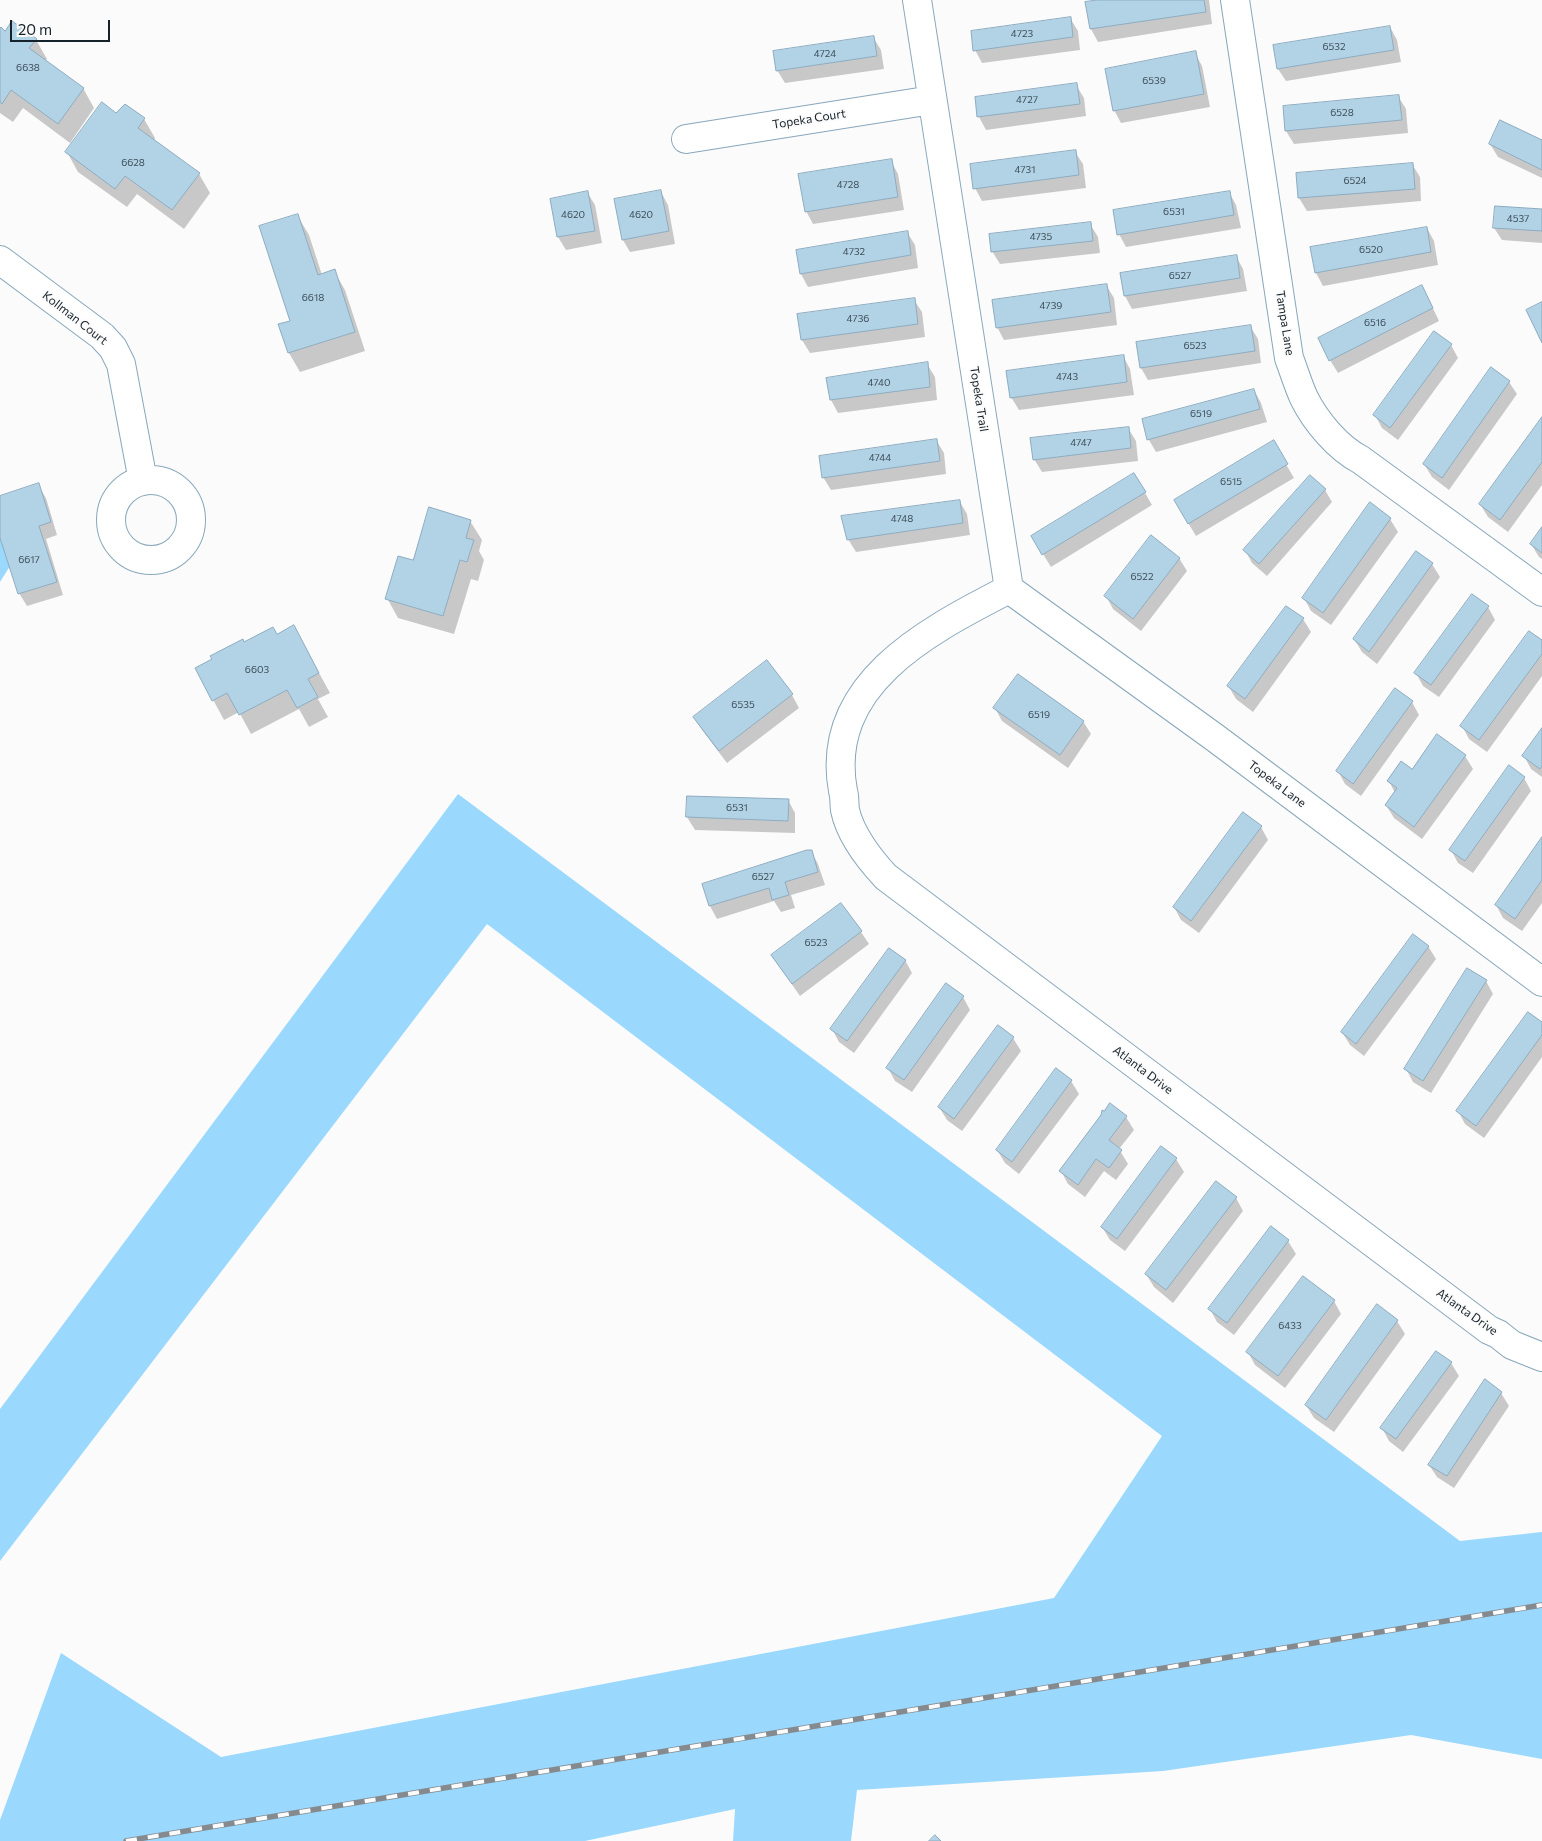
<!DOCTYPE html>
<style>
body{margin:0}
#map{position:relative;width:1542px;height:1841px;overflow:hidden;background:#fbfbfb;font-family:Commissioner,sans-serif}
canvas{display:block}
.scale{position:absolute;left:10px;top:20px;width:100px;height:22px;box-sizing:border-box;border:2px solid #162229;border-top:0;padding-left:6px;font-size:15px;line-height:18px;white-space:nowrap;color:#162229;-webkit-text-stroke:4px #fbfbfb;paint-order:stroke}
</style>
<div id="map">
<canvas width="1542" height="1841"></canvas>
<div class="scale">20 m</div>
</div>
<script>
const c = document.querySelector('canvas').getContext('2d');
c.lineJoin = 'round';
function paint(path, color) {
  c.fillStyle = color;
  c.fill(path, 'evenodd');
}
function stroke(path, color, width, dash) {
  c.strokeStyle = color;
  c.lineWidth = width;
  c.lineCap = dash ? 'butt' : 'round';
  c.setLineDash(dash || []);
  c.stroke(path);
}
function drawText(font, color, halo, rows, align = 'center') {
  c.font = font + ' Commissioner,sans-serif';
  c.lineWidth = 4;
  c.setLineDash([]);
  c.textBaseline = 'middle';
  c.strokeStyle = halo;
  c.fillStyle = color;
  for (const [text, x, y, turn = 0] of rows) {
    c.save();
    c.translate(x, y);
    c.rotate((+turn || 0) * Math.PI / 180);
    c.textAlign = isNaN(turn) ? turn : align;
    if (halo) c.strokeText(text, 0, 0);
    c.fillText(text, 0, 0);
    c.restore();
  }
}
const green = new Path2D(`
 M0,534L20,550L0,582Z
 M458,794L1460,1541L1542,1532V1759L1411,1735L1163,1771L857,1790L851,1841H733L735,1809L585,1841H0V1820L61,1653L221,1757L1054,1598L1162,1436L487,924L0,1561V1409Z`);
const shadow = new Path2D(`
 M1105,0H1209L1212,24L1098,42L1091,29L1087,3Z
 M1070,18L1078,31L1080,50L982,63L975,50Z
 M1390,27L1397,40L1401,62L1286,81L1278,69Z
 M0,30L36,40L47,59L45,61L83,88L94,108L70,143L23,108L13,122L0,113Z
 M873,37L881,50L884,69L785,83L777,70Z
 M1195,53L1202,66L1210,107L1121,123L1114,110Z
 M1076,85L1084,98L1086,116L986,130L979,117Z
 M1398,96L1406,109L1408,133L1294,144L1286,131L1284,108Z
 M116,115L144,119L155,138L154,141L199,174L210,193L184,229L137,194L127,207L78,172L67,152Z
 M1542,142V178L1498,157L1490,144Z
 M1075,152L1083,164L1086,188L982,201L975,188Z
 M891,161L898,174L904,210L813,224L806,211Z
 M1412,164L1420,177L1421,201L1307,211L1299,198Z
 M587,192L595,205L602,243L566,250L558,237L552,200Z
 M661,192L668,205L675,244L630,252L623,240Z
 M1229,192L1236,205L1241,228L1126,247L1119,234Z
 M1542,211V243L1502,240L1494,228Z
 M297,215L309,235L322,275L334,271L345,290L365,351L300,372L289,353L279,325L291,321Z
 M1090,224L1098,237L1100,253L1000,264L992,251Z
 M1427,228L1434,241L1438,265L1323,286L1316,273Z
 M907,232L915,245L918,268L808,287L801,274Z
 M1236,256L1243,269L1247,291L1132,309L1125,296L1121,274Z
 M1106,285L1114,298L1117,325L1004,340L997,327Z
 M914,300L922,312L925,337L810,353L802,340L799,316Z
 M1429,300L1439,321L1338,373L1330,360Z
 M1250,326L1258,339L1261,363L1148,380L1141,368Z
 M1451,345L1458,358L1398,440L1382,428L1375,415Z
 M1123,356L1130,369L1134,395L1019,410L1011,397Z
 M927,364L935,377L937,400L838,413L831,400Z
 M1509,382L1517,394L1449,490L1432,477L1424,464Z
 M1254,390L1261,403L1267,422L1156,452L1149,440L1144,420Z
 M1542,419V485L1508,532L1488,517L1480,504Z
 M1128,428L1136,441L1138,461L1042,472L1034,459Z
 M936,440L944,453L946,474L831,490L823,477Z
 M1273,442L1294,478L1196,536L1175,501Z
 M1134,474L1152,505L1051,567L1032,536Z
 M38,485L46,498L57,535L46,539L63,595L27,606L19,593L0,533V497Z
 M1325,490L1332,502L1267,576L1252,563L1245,550Z
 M960,502L967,514L970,535L856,552L848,539Z
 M1390,519L1398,532L1331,625L1311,611L1304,598Z
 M470,521L482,540L479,551L484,560L478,581L471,579L454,634L398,618L387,598L414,562Z
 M1542,529V559L1539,557L1531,544Z
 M1417,552L1432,564L1440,577L1377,664L1362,652L1354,639Z
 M1179,558L1187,571L1141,631L1113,609L1106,596Z
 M1287,607L1303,619L1311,632L1253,712L1236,699L1229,687Z
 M1488,607L1495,620L1439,697L1423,686L1416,673Z
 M294,627L330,693L318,699L328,717L309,727L299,709L251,734L239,712L224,720L196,668L244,643L277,636Z
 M1542,641V676L1487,752L1469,739L1462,726Z
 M767,662L792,695L799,708L727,763L702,730L694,717Z
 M1412,702L1419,715L1361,796L1345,784L1338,771Z
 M995,708L1083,721L1091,734L1068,768L1002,721Z
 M1542,730V777L1531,769L1524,756Z
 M1465,756L1473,769L1422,839L1394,818L1386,805L1395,793L1389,781L1412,771Z
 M1524,778L1531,791L1473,873L1458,863L1451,850Z
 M788,800L795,813V833L695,830L687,817Z
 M1261,827L1268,840L1199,933L1181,920L1174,907Z
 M1542,839V903L1522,931L1503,918L1496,905Z
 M811,851L818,864L825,885L791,895L795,908L781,912L774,901L717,919L710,906L703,885Z
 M840,904L861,932L869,944L800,996L772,956Z
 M1428,946L1436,959L1364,1056L1350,1045L1342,1032Z
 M905,960L912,973L854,1053L839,1042L832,1029Z
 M1486,981L1493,994L1431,1093L1413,1082L1406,1069Z
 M963,997L970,1010L912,1092L895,1081L888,1068Z
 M1542,1024V1057L1484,1138L1465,1124L1458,1111Z
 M1013,1038L1021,1051L962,1131L947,1120L939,1107Z
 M1056,1070L1071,1081L1079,1094L1019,1174L1005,1163L997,1150Z
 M1126,1117L1134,1130L1119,1149L1128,1164L1116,1180L1104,1171L1085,1197L1068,1184L1061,1171Z
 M1161,1148L1176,1159L1184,1172L1125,1251L1110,1240L1102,1227Z
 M1236,1198L1243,1211L1173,1303L1154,1287L1146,1274Z
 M1288,1241L1296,1254L1234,1335L1217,1322L1210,1309Z
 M1334,1301L1341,1314L1285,1388L1255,1365L1248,1352Z
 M1397,1321L1405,1334L1334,1432L1314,1418L1306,1405Z
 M1437,1353L1451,1363L1459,1376L1403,1452L1389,1441L1382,1428Z
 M1485,1381L1501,1393L1509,1406L1454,1488L1437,1477L1429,1465Z`);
const building = new Path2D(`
 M1097,0H1204L1206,12L1090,29L1085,2Z
 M1071,17L1073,37L973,51L971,31Z
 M12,21L37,39L29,48L84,88L58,124L11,90L2,104L0,102V28L1,27L5,31Z
 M1390,26L1394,50L1277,69L1273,45Z
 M874,36L877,56L776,71L773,51Z
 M1196,51L1204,94L1113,111L1105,69Z
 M1077,83L1080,104L977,117L975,97Z
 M1399,95L1402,120L1285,131L1283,106Z
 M102,102L116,113L125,104L145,118L138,128L200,173L172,210L125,176L115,189L65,152Z
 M1500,120L1542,140V170L1489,144Z
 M1076,150L1079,175L973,189L970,164Z
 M892,159L898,197L805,212L798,174Z
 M1413,163L1415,189L1298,198L1296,173Z
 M661,190L669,231L622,240L614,199Z
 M588,191L595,231L557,237L550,199Z
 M1230,191L1234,215L1117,235L1113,210Z
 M1495,206L1542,209V231L1493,228Z
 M298,214L318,275L335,269L355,332L288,353L278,324L290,321L259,226Z
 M1091,222L1093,241L991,252L989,234Z
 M1427,227L1431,252L1315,273L1310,247Z
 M908,231L911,255L800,274L796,250Z
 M1237,255L1240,278L1124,296L1120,273Z
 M1107,284L1111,312L996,328L992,300Z
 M1422,285L1433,308L1329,361L1318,338Z
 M915,298L918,324L801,340L797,314Z
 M1542,302V343L1526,310Z
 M1251,325L1255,351L1140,368L1136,342Z
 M1434,331L1452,344L1390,428L1373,415Z
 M1124,355L1127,382L1010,398L1006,371Z
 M928,362L930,387L830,400L826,378Z
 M1491,367L1510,381L1442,478L1423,464Z
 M1254,389L1260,409L1147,440L1142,419Z
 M1542,417V462L1500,520L1479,504Z
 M1129,427L1131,448L1033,460L1030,438Z
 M937,439L940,461L822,478L819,456Z
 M1274,440L1288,464L1188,524L1174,500Z
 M1134,473L1146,492L1042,555L1031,536Z
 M1310,475L1326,489L1259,564L1243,550Z
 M39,483L51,522L39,526L57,582L18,594L0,538V496Z
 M960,500L963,523L847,540L841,516Z
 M1370,502L1391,518L1323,613L1302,598Z
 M429,507L471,520L466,538L474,540L467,562L460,560L443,616L385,599L398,556L413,560Z
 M1542,527V553L1530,544Z
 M1151,535L1180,558L1133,619L1104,596Z
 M1416,551L1433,563L1369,652L1353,639Z
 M1472,594L1489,606L1431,685L1414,673Z
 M1286,606L1304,618L1245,699L1227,686Z
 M294,625L319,673L308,679L318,697L297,708L287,690L239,715L227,693L212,701L195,668L212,659L210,656L243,639L244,642L273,627L277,634Z
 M1529,631L1542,640V654L1479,740L1460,726Z
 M767,660L793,694L719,751L693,717Z
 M1018,674L1084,721L1060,755L993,708Z
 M1395,688L1413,701L1353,784L1336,771Z
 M1542,728V766L1540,769L1522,756Z
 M1437,734L1466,755L1414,827L1385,805L1397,788L1387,781L1401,761L1412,769Z
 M1509,765L1525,777L1465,861L1449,850Z
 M687,796L789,799L788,821L686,817Z
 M1243,812L1262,826L1191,921L1173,907Z
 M1542,837V880L1515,919L1495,905Z
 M807,850H812L818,872L785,882L789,895L772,900L769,888L709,906L702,884Z
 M841,903L862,931L792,984L771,955Z
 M1413,934L1429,946L1356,1044L1341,1032Z
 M889,948L906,960L847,1041L830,1029Z
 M1467,968L1487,980L1423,1081L1404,1069Z
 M946,983L964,996L904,1080L886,1068Z
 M1528,1012L1542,1022V1035L1476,1126L1456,1111Z
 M998,1025L1014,1037L954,1119L938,1107Z
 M1056,1068L1072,1080L1012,1162L996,1150Z
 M1110,1103L1127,1116L1109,1140L1122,1150L1109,1168L1096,1159L1078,1185L1059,1171L1101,1115L1102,1110L1104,1111Z
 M1161,1146L1177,1158L1117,1239L1101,1227Z
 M1216,1181L1237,1197L1166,1290L1145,1274Z
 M1271,1226L1289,1240L1227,1323L1208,1309Z
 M1303,1276L1335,1300L1278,1376L1246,1352Z
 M1377,1304L1398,1320L1326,1420L1305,1405Z
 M1436,1351L1452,1362L1396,1439L1380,1428Z
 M1485,1379L1502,1392L1447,1476L1428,1465Z
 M935,1835L941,1841H929Z`);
const minor = new Path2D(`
 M917,0L1009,589
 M1235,0L1289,358C1294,371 1298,385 1304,398C1316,422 1338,448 1361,460L1542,592
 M686,139L932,100
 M0,260L102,336L113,348L121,364L143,481
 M111 520a40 40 0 1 1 80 0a40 40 0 1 1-80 0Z
 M1009,589C930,630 823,683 843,791C845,797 844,804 845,810C850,834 870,860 886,877L1489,1330L1498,1334L1512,1345L1542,1357
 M1009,589L1214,737L1542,982`);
const rail = new Path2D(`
 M126,1841L1542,1605`);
const numberNames = [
 ["4723",1022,34],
 ["6532",1334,47],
 ["4724",825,54],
 ["6638",28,68],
 ["6539",1154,81],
 ["4727",1027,100],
 ["6528",1342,113],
 ["6628",133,163],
 ["4731",1025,170],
 ["6524",1355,181],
 ["4728",848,185],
 ["6531",1174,212],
 ["4620",573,215],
 ["4620",641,215],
 ["4537",1518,219],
 ["4735",1041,237],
 ["6520",1371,250],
 ["4732",854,252],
 ["6527",1180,276],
 ["6618",313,298],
 ["4739",1051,306],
 ["4736",858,319],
 ["6516",1375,323],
 ["6523",1195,346],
 ["4743",1067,377],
 ["4740",879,383],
 ["6519",1201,414],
 ["4747",1081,443],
 ["4744",880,458],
 ["6515",1231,482],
 ["4748",902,519],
 ["6617",29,560],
 ["6522",1142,577],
 ["6603",257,670],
 ["6535",743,705],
 ["6519",1039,715],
 ["6531",737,808],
 ["6527",763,877],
 ["6523",816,943],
 ["6433",1290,1326]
];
const streetNames = [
 ["Topeka Court",809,119,-9],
 ["Kollman Court",75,318,38],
 ["Tampa Lane",1285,323,81],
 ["Topeka Trail",979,399,81],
 ["Topeka Lane",1277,784,37],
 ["Atlanta Drive",1143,1070,37],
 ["Atlanta Drive",1467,1312,35]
];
paint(green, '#9ad8fd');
paint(shadow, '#0003');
paint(building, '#b2d2e6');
stroke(building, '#8dacc0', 1);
stroke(minor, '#88a7bb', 30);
stroke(minor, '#fff', 28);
stroke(rail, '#848a8e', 5.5);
stroke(rail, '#fbfbfb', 4, [11]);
drawText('10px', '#3d4e58', null, numberNames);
drawText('12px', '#162229', '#fbfbfb', streetNames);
</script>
